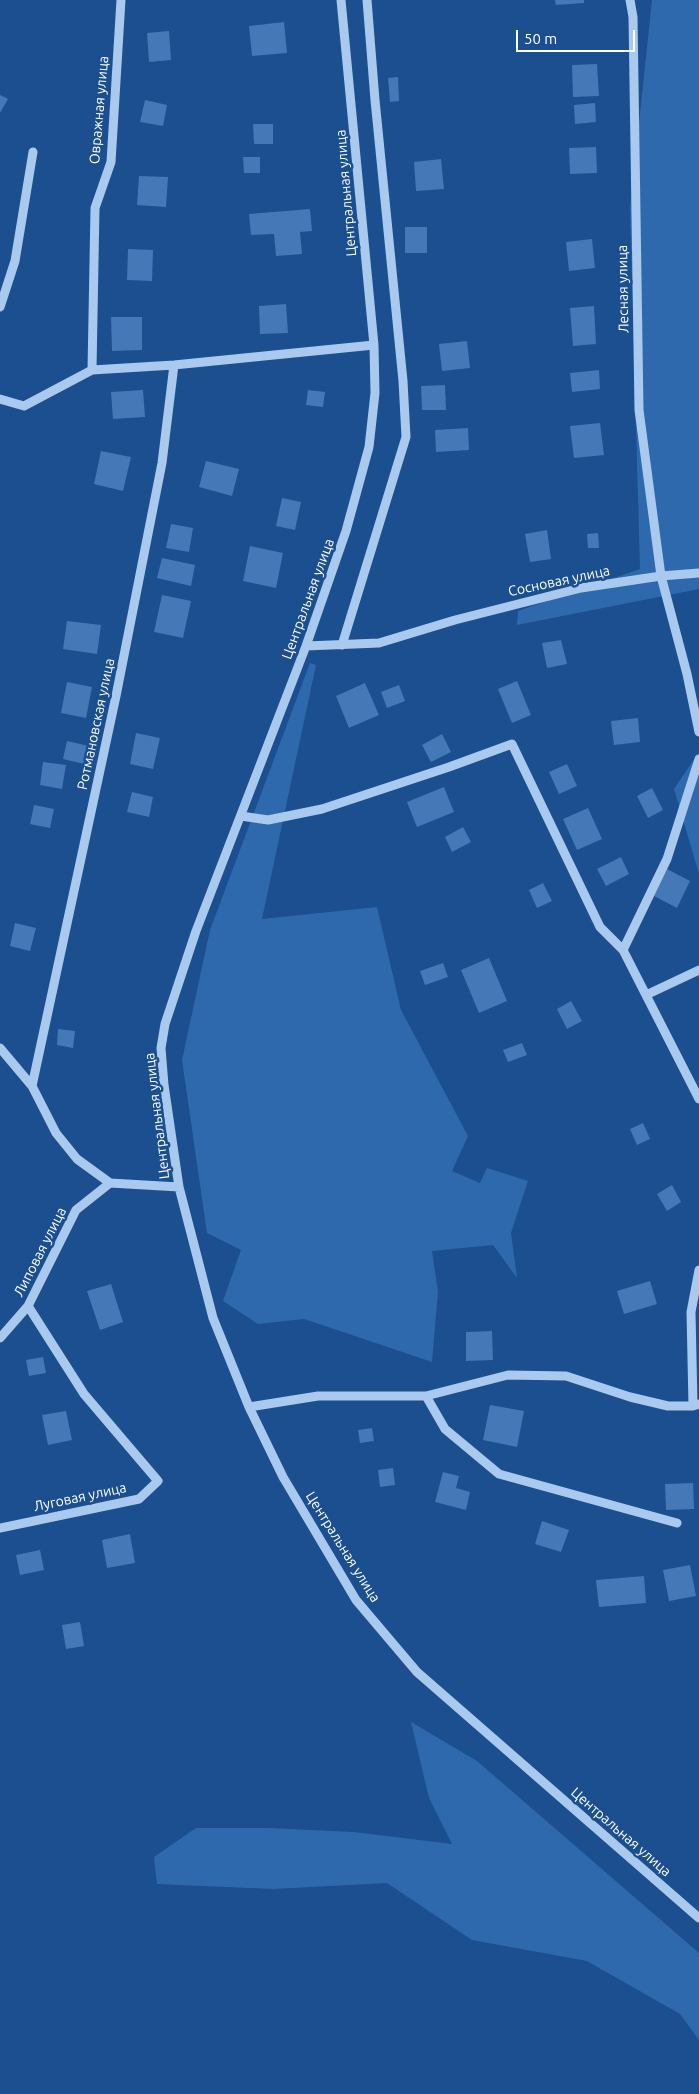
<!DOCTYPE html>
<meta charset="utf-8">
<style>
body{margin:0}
#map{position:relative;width:699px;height:2094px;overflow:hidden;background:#1b4f8f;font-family:Ubuntu,sans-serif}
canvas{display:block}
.scale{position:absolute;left:516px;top:30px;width:119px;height:22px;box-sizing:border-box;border:2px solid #fff;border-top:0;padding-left:6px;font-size:15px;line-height:18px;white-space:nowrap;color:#fff;-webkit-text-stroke:4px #1b4f8f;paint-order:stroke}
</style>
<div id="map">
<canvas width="699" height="2094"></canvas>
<div class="scale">50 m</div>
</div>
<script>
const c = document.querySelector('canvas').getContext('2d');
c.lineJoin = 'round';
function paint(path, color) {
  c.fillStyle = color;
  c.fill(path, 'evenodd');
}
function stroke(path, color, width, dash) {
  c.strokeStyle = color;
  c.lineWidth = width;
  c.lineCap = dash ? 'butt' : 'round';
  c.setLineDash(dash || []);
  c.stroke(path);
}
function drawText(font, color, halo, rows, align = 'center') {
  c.font = font + ' Ubuntu,sans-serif';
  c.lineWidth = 5;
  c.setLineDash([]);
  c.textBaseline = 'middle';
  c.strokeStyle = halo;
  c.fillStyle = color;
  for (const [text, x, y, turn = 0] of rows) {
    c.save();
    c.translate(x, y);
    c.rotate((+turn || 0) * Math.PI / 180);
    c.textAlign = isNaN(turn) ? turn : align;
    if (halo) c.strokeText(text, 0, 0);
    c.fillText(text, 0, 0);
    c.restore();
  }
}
const green = new Path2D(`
 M652,0H699V589L517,625L518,611L640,569L630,208Z
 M310,663L316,665L262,919L377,907L401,1010L468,1136L452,1171L480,1183L487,1168L528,1181L511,1233L517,1278L493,1245L432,1251L438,1292L432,1362L304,1319L258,1324L223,1301L241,1250L207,1233L182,1060L210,930Z
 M699,752V874L674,789Z
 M411,1722L477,1761L699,1953V2040L680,2014L587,1961L472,1940L387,1883L273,1889L157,1884L154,1857L196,1828H268L354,1832L452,1844L429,1798Z`);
const building = new Path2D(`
 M555,0H584V3L556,5Z
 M284,22L287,53L252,56L249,26Z
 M169,31L171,60L149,62L147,33Z
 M597,64L599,96L573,97L572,65Z
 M398,77L399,101L390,102L388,78Z
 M0,95L8,99L0,113Z
 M145,100L167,105L163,126L140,122Z
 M595,103L596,122L575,124L574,105Z
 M253,124H273V144H254Z
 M596,147L597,173L570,174L569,148Z
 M243,157H260V173H244Z
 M441,159L444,189L416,191L414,162Z
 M139,176L168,177L166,207L137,205Z
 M310,209L312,231L300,232L302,254L276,256L274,234L251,235L249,214Z
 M405,227H427V253H405Z
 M592,239L595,268L569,271L566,242Z
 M128,249L153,250L152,281L127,280Z
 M286,304L288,333L260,334L259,306Z
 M594,306L596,344L573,346L570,308Z
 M111,317H142V350L112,351Z
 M467,341L470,368L442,371L439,344Z
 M599,370L600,389L572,392L570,373Z
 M445,385L446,410H422L421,386Z
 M143,390L145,417L113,419L111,392Z
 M308,390L325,392L323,407L306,405Z
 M600,423L604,455L574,458L570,426Z
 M468,428L469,450L436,452L435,430Z
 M101,451L131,457L123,491L94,484Z
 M206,461L239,469L232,496L199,487Z
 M282,498L301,502L295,530L276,526Z
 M171,524L193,528L189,552L166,548Z
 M547,530L551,559L530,562L525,534Z
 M598,533L599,548H588L587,534Z
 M250,546L283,553L276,588L243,581Z
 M162,558L195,565L191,586L157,578Z
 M162,595L191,601L183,638L154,632Z
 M67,621L101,625L97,654L63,649Z
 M561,640L567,664L547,668L542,643Z
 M517,681L531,715L512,723L498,689Z
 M67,682L92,687L86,718L61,713Z
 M365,683L379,715L349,728L336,696Z
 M399,685L405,701L387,708L381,692Z
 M638,718L640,742L614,745L611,721Z
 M136,733L160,738L153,769L130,764Z
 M442,734L451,752L431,762L422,745Z
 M67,741L89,746L84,764L63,759Z
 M43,762L66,765L62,789L40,785Z
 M567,764L577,786L559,794L549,772Z
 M444,787L454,812L417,827L407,802Z
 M652,788L663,810L648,818L637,796Z
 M132,792L153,797L149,817L127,812Z
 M34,805L54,809L50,828L30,824Z
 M588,808L602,839L577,850L563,819Z
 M463,827L471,842L452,852L445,837Z
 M621,857L629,874L606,886L597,869Z
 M667,869L690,881L677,908L654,896Z
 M543,883L552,901L537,908L529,890Z
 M15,923L36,928L30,951L10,946Z
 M489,958L507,1001L479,1013L461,970Z
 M443,963L448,977L425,985L420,971Z
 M571,1001L582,1021L567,1029L557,1009Z
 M58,1029L75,1031L73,1048L57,1045Z
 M522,1043L527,1055L508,1062L503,1050Z
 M643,1123L650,1139L637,1145L630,1129Z
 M672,1185L681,1202L667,1211L657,1194Z
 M650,1281L657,1304L624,1314L617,1291Z
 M111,1284L123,1322L100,1330L87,1291Z
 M492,1331L493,1360L466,1361V1332Z
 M43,1357L46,1373L29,1376L26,1360Z
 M490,1405L524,1411L517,1447L483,1440Z
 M66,1411L72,1440L48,1445L42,1415Z
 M372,1428L374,1441L360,1443L358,1430Z
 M393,1468L395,1485L380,1487L378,1470Z
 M443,1472L459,1476L456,1488L470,1492L466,1510L435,1502Z
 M693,1483L694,1509L666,1510L665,1484Z
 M542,1521L569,1530L561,1552L535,1544Z
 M130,1534L135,1563L107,1568L102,1540Z
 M40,1550L44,1570L20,1575L16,1555Z
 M690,1565L696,1596L669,1601L663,1570Z
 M644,1576L646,1603L599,1607L596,1580Z
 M80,1622L84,1646L66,1649L62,1625Z`);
const minor = new Path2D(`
 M341,0L374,345L375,393L369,447L346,531L306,646L196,931L165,1024L161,1048L164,1085L179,1187L213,1318L249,1407L283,1477L356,1600L417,1672L699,1918
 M630,0L633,17L639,410L661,576L687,674L699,732
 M0,307L15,261L33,152
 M92,370L95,208L111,162L121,0
 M0,399L24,406L92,370L174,365L374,345
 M342,645L406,437L403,381L375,100L367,0
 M306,646L379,643L455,620L581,588L661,576L699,573
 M699,759L667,859L623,950L699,1099
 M241,816L268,820L322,809L449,767L512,744L600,927L623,950
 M646,995L699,970
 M0,1048L32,1086L56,1133L77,1159L110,1183L179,1187
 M32,1086L116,696L162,463L174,365
 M0,1338L28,1306L76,1210L110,1183
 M426,1396L445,1429L499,1474L677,1523
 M693,1406L691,1312L699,1270
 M249,1407L318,1396H426L508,1375L566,1376L630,1397L668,1406H693L699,1404
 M0,1528L139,1499L158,1481L84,1394L28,1306`);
const streetNames = [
 ["Овражная улица",99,110,-85],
 ["Центральная улица",346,193,-95],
 ["Лесная улица",623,289,-91],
 ["Сосновая улица",559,581,-12],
 ["Центральная улица",308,599,-70],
 ["Ротмановская улица",96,724,-78],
 ["Центральная улица",157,1116,-97],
 ["Липовая улица",40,1252,-63],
 ["Луговая улица",80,1497,-12],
 ["Центральная улица",343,1547,58],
 ["Центральная улица",621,1832,41]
];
paint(green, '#2e69ad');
paint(building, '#4478b7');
stroke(minor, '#a9c9ee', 9);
drawText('14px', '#fff', '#1b4f8f', streetNames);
</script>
